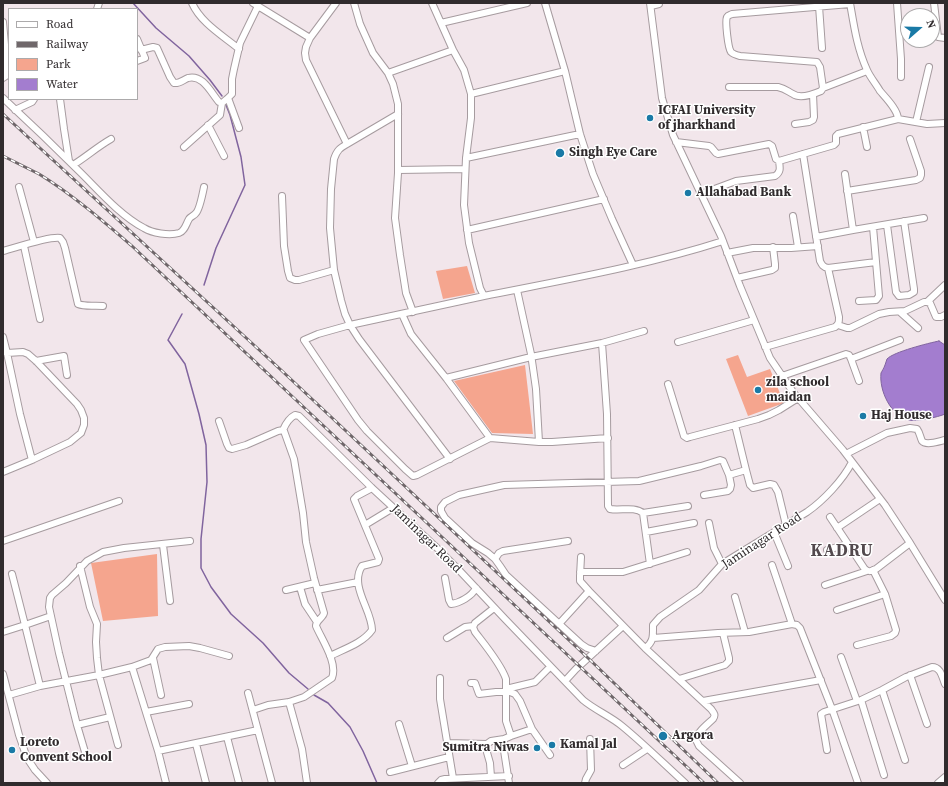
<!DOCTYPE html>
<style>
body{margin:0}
#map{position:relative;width:948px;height:786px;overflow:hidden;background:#f2e6eb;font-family:"Source Serif 4",serif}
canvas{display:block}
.frame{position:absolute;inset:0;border:4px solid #302b2d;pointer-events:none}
.legend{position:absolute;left:8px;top:8px;width:130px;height:92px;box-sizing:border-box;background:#fff;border:1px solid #acaaab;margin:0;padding:5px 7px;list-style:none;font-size:12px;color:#302b2d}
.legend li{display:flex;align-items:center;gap:8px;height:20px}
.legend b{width:20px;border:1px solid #acaaab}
.north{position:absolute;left:900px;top:8px;width:40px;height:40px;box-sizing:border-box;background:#fff;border:1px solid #acaaab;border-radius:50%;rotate:70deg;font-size:11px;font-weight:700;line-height:16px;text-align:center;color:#302b2d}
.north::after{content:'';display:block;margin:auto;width:14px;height:18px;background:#1a7aa6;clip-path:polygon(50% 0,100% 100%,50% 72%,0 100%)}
</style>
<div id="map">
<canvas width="948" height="786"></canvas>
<div class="frame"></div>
<ul class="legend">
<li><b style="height:5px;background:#fff"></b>Road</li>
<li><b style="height:5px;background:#6f676a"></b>Railway</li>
<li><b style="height:11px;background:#f5a58e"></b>Park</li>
<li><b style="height:11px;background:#a37dcf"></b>Water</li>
</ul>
<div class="north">N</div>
</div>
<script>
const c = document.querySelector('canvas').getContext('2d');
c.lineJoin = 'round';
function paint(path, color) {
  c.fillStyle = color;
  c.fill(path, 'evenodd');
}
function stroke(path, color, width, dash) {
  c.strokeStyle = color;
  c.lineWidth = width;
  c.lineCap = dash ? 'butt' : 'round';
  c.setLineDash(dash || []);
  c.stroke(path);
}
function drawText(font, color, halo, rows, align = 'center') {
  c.font = font + ' "Source Serif 4",serif';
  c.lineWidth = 3;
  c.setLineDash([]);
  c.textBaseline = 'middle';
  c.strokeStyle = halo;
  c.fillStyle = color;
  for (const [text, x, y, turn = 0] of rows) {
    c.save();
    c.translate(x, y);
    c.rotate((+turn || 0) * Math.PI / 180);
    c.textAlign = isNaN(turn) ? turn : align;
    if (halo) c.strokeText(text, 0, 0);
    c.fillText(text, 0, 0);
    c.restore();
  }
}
const green = new Path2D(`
 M467,266L475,293L443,299L436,271Z
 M738,355L747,377L770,369L784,403L748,416L726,359Z
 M525,365L533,434L492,433L454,381Z
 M157,554L158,616L103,621L91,563Z`);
const water = new Path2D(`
 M939,341L945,345V414C939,417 915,422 909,420C891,416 879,391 881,373C882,371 884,368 885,365C886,363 886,361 887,359C893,352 929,343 939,341Z`);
const stream = new Path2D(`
 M133,3L156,28L189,56L210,80L222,96
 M204,285L216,248L245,185L241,157L230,115L226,105
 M182,314L168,340L185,364L199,414L206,445L207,482L201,539V568L211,587L231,614L263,643L289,673L308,689
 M314,695L328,703L350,727L363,751L377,783`);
const minor = new Path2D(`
 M192,3C201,23 222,35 239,49
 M253,3L310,38
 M336,3L310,38L306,47L305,53L306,60L347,144L398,114
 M354,3L360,24L373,53L388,73L393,84L398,104V173L395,218L400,255L406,293L413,312
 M432,3L453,50L464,70L471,94V118L466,158L464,205L469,243L480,288L484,296C564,280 645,266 723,241
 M545,3L565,71L580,134L593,174L612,219L633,265
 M650,3L662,98L673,135L721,236L740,286L770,358L793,392L843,450L885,505L910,543L945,600
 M897,3L901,59V77
 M934,3L938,37L945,38
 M651,6L659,4V3
 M819,6L822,48
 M97,9L99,3
 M3,22L7,67L6,76L3,78
 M441,23L527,3
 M137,39L145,58L137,61
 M141,50L153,47L157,48L170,77L174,83C179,84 183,80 188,78C203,74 211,93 219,102L222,103L228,98L232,94V79L234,69L240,43L258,6
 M388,73L453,50
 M729,87H778C786,89 787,91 793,94C800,99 814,94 821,91L823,88L820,67L817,62L740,56C736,55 733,54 731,52C728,48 725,21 727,17C728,15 730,15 732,14L850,4
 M823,88L867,71
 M471,94L565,71
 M3,98C30,123 56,148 82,174C100,192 121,216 144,228C152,233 169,236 179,233C185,231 186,224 189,219C191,216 194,216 196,213C199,210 203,192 204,187
 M228,98L239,128
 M60,99L64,129L69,161
 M15,110L32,102L34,99
 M898,119L927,124L945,123
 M916,122L929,67
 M795,124L809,122L813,120L814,117L813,94
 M208,125L224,156
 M863,127L867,147
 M676,142L709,146L711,147L716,153L718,154L769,144L772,146L776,159L779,161L834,145L836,143V136L838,134L898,119C898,110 886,98 880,91C876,84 870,77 867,70C857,48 854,26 850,3
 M347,144C340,148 337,150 334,159L331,189L330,228L334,270L341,300L345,314L350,325L359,339L450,459
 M184,147L220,115L222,103
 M803,154L820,261C822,265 823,267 828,268L876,262
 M466,158L580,134
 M73,165C86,157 97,147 111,139
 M398,170L465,169
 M845,174L853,230L924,218
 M19,187L34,242
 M847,191L916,180L920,178L921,175V171L910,139
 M701,194L736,181L775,176C781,172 780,168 779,161
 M282,196L284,246L288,271L290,278L295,280H299L334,270
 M793,216L798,247
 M887,225L896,292L899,296L909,295L914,292V289L904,221
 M467,230L604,199
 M816,237L853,230
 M24,246L40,319
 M3,251C15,248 49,236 60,238L63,242L65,248L78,304C85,307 95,305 103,306
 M727,253L753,248H791L818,246
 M737,278L772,270L775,268V264L773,247
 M484,296L350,325L318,334L304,340L358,420L367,431L405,469L413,476L417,475L490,438L539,442L536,389L531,354L517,290
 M859,301L876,300L879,296L873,227
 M927,302L945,285
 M900,312L918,328
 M402,314L411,334L446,378L490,438
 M838,325L847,328H850L879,314L889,312L905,311L924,302H927L930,303L936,317H941L945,315
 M3,337L7,353L23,352L28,354L36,361L77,404L81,410L84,418V425L81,433L70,442L32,460L3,472
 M678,342L754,320
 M602,343L607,414L608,506L610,509C621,511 634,506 643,513
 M765,347L835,327C839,324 839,322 839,317L828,268
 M5,352L7,353L20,414L32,460
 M851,359L900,340
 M36,361L64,356L67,375
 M782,376L846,354L849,355L851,359L859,381
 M446,378L531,357L602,343L644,331
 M668,384L684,436L687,438L690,437L758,419L769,415L779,410L798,398
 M219,421L227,444L229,448L232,449L246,445L278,431L283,430L284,431L294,459L303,513L306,542L314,578L324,613C323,618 316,620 316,626C322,640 338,663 332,678L304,697L289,702L268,705L253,710
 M283,430C286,423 289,418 295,415L299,416L372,488L437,548L458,569L505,619L583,700C595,710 610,716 622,726C644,744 664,764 685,783
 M539,442H552L608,438
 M846,454L887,433L910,428L917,429C920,433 920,437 922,441C926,446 940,441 945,440
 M746,470L750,485L753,488L770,484L774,485L778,492L786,525
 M704,495L728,491L730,489L731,485L729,475L746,470L735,425
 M830,517L864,568C868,572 870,572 876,569L910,543
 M709,523L714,548L722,564
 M365,525L393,508
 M837,528L880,499
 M646,532L694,523
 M774,532L788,566
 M3,541L119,501
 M163,545L170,601
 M827,550L848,544
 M581,557L580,576V581L589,591L645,648L711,709C714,713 716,715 713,719C708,724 696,733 696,740C697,742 698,744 699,746L740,783
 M495,559L499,553L503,551L568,541
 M650,564L643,513L688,506
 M772,565L792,624
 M80,566L90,607L97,624L96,642L97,658L99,675L118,745
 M580,572H623L687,552
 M445,578L449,600L451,604C460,603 472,596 476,588
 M825,585L867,571
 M300,587L305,604L317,622
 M286,590L315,583
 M317,590L358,582
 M735,597L745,632
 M494,608L475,623L473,627L475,632C485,645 501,664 506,679V721L511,736L504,739L503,744L509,783
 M837,610L885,594
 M559,624L589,591
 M3,632L25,625L12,574
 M447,638L465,627L473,626
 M653,638L718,633L749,632L792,624L797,625L800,628L832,709L858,783
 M857,645L891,636L895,633L896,630L885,594L873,570
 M645,648C654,642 653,635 653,625L660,617L699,590L722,564L807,512C823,501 843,480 852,462
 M596,651L587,648L581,644L506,575L500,566L495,559L488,553L472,543L445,518L441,511V507L445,502L459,495L504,485L639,481L701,466L720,460L723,461L729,475
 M330,656C344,649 363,643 372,630C372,610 349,586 362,566L378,562L379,559L354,499L357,496L372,488
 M841,657L857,701
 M153,658L161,695
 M132,667L158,751L166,783
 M3,674L19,735L27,758L35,770L47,783
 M910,675L927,724
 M440,678V699L453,778
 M679,679L725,665L729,661V658L723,633
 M565,681L576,669L623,626
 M471,683H475L479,694L496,692H510L515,694L520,701L532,729L550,755
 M40,686L25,625L51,616
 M506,689L535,682L550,667
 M882,690L905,760
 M248,693L272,783
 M9,695L40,686L99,675L132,667L151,660L158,649L165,647L189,646L200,648L229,656
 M861,700L884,775
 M703,701L821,680
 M289,702L302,749L307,783
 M146,712L189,704
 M399,724L412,766
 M77,725L110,717
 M511,736L532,729
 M227,737L239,783
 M447,743L487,744
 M196,744L206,783
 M827,750L821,714L824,712L861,700L882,690L906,677L932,667C941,667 942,677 945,684
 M158,751L258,730
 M85,752L77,725L59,653L49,607L50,598L52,595L66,583L87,561L103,552L124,548L190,541
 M623,765L647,749
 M390,772L449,757
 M491,777L490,763L486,749L487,744L491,741L504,739
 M438,783L441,780L445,779L509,776
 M585,783L586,779L591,770L590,739
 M938,783L945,777`);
const rail = new Path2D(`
 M3,114L281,370L588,658L718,783
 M3,156C15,162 27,168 39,174C73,195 103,221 132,246L704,783`);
const markers = [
 [650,118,4,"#1a7aa6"],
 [560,153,5,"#1a7aa6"],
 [688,193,4,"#1a7aa6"],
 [758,390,4,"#1a7aa6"],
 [863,416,4,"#1a7aa6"],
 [663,736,5,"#1a7aa6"],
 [552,745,4,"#1a7aa6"],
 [537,748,4,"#1a7aa6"],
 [12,750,4,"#1a7aa6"]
];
const poiNames = [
 ["ICFAI University",658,111],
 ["of jharkhand",658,126],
 ["Singh Eye Care",569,153],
 ["Allahabad Bank",696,193],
 ["zila school",766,383],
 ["maidan",766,398],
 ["Haj House",871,416],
 ["Argora",672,736],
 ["Loreto",20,743],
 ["Convent School",20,758],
 ["Kamal Jal",560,745],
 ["Sumitra Niwas",529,748,"right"]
];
const streetNames = [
 ["Jaminagar Road",426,539,44],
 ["Jaminagar Road",762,541,-33]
];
const districtNames = [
 ["KADRU",842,552]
];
paint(green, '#f5a58e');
paint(water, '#a37dcf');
stroke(water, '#80649e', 1);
stroke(stream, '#80649e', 1.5);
stroke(minor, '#a69b9f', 8);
stroke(minor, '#fff', 6);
stroke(rail, '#6f676a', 3);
stroke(rail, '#fff', 1.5, [4.5]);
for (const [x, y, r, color] of markers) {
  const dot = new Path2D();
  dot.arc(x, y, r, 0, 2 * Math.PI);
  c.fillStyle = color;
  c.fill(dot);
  stroke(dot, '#fff', 1.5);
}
drawText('bold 13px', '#302b2d', '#fff', poiNames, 'left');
drawText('13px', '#302b2d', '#fff', streetNames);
c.letterSpacing = '1px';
drawText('bold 17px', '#52494d', '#fff', districtNames);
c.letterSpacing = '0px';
</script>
